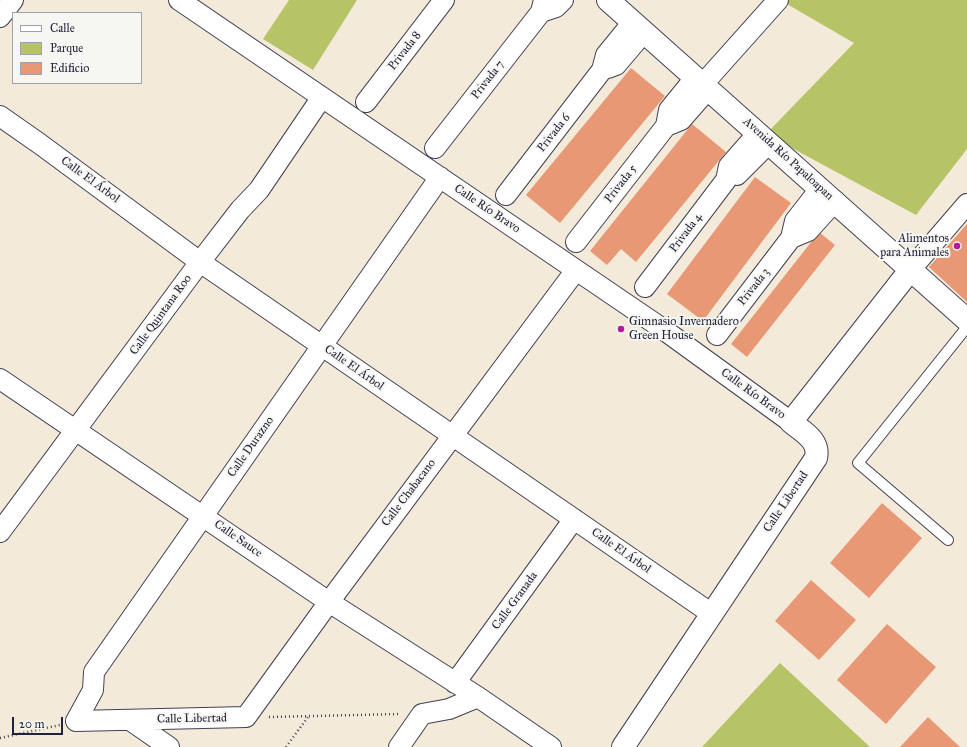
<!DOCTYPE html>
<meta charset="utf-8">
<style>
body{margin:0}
#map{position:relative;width:967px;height:747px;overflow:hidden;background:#f4eada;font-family:"IM FELL Great Primer",serif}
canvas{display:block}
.legend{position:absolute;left:12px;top:12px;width:130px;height:72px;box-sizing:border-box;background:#f6f6f2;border:1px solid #a1a1a9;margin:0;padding:5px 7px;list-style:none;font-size:12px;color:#22223b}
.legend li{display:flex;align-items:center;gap:8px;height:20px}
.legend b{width:20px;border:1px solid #a1a1a9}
.scale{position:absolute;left:12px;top:717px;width:51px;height:18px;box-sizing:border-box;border:2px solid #22223b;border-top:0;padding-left:5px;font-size:12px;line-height:14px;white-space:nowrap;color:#22223b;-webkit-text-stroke:3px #f6f6f2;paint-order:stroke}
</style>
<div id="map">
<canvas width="967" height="747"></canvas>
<ul class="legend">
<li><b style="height:5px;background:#fff"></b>Calle</li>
<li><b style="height:11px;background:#b6c467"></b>Parque</li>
<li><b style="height:11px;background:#e89874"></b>Edificio</li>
</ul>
<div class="scale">20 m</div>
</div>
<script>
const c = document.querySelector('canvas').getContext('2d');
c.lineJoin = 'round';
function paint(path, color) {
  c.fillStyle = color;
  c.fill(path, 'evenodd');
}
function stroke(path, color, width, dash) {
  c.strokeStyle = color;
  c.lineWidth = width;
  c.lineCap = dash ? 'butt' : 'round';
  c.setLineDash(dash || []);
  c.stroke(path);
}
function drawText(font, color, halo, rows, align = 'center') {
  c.font = font + ' "IM FELL Great Primer",serif';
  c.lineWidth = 4;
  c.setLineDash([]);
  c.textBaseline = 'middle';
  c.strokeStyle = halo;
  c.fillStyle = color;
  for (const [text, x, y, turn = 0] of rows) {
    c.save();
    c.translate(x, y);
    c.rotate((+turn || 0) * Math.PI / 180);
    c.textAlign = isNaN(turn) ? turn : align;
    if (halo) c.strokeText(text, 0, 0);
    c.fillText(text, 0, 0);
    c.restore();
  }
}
const green = new Path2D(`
 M289,0H357L313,70L263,39Z
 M780,0H967V149L916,215L766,134L854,43Z
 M780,663L870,747H702Z`);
const building = new Path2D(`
 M631,68L665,96L560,223L526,195Z
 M692,124L726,152L636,262L621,249L607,265L590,251Z
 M755,177L791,203L703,321L667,294Z
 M967,224V302L929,267Z
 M819,232L835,245L747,357L731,344Z
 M882,503L922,538L869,598L830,563Z
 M811,580L856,620L819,660L775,621Z
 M887,624L936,667L886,724L837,680Z
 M928,717L960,747H900Z`);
const path = new Path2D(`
 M269,717L400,714
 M0,738L60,725
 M286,747L308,717`);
const lane = new Path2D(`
 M948,540L858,463L967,327`);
const street = new Path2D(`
 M179,0L660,327L791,422
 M541,12L556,7L563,0
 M0,17L13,0
 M608,68L616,65L644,32
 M703,84L778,0
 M366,102L444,0
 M0,116L40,144L200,262L712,614
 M666,126L669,110L695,78
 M435,148L541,12L544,0
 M737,175L769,143
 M506,195L602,70L606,55L633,22
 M791,238L808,231L835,201
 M576,242L666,126L681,120L708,89
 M911,269L967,204
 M645,287L726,180L729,166L758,133
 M717,335L791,238L795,221L820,189
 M0,379L329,602L478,697L551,747
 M0,532L200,262L240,210L259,190L322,97
 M455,683L574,519
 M130,720L169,747
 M76,721L246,717L329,602L576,270
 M76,721L93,690L94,672L440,177
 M399,747L422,714L449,709L478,697`);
const secondary = new Path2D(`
 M608,0L967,320
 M623,747L816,458C820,440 803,432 791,422L911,269`);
const markers = [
 [957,246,4,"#b5179e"],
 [621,329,4,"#b5179e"]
];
const streetNames = [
 ["Privada 8",405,51,-52],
 ["Privada 7",488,80,-52],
 ["Privada 6",554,133,-52],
 ["Avenida Río Papaloapan",788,159,42],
 ["Calle El Árbol",90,180,36],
 ["Privada 5",621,184,-52],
 ["Calle Río Bravo",487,209,34],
 ["Privada 4",686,233,-53],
 ["Privada 3",754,287,-52],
 ["Calle Quintana Roo",161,315,-54],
 ["Calle El Árbol",354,368,35],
 ["Calle Río Bravo",753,394,36],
 ["Calle Durazno",251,447,-55],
 ["Calle Chabacano",409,493,-53],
 ["Calle Libertad",786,502,-56],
 ["Calle Sauce",238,539,35],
 ["Calle El Árbol",621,551,35],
 ["Calle Granada",515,601,-54],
 ["Calle Libertad",192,719,-1]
];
const poiNames = [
 ["Alimentos",949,239],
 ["para Animales",949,253],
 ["Gimnasio Invernadero",629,322,"left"],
 ["Green House",629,336,"left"]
];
paint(green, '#b6c467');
paint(building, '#e89874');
stroke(lane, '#424053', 12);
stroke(street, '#424053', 22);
stroke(secondary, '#424053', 24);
stroke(path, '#424053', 2.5, [1, 3]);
stroke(lane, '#fff', 10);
stroke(street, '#fff', 20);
stroke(secondary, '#fff', 22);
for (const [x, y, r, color] of markers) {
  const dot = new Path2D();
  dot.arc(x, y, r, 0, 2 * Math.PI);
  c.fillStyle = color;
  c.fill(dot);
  stroke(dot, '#f6f6f2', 1.5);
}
drawText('12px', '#22223b', '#f6f6f2', streetNames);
drawText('12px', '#22223b', '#f6f6f2', poiNames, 'right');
</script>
